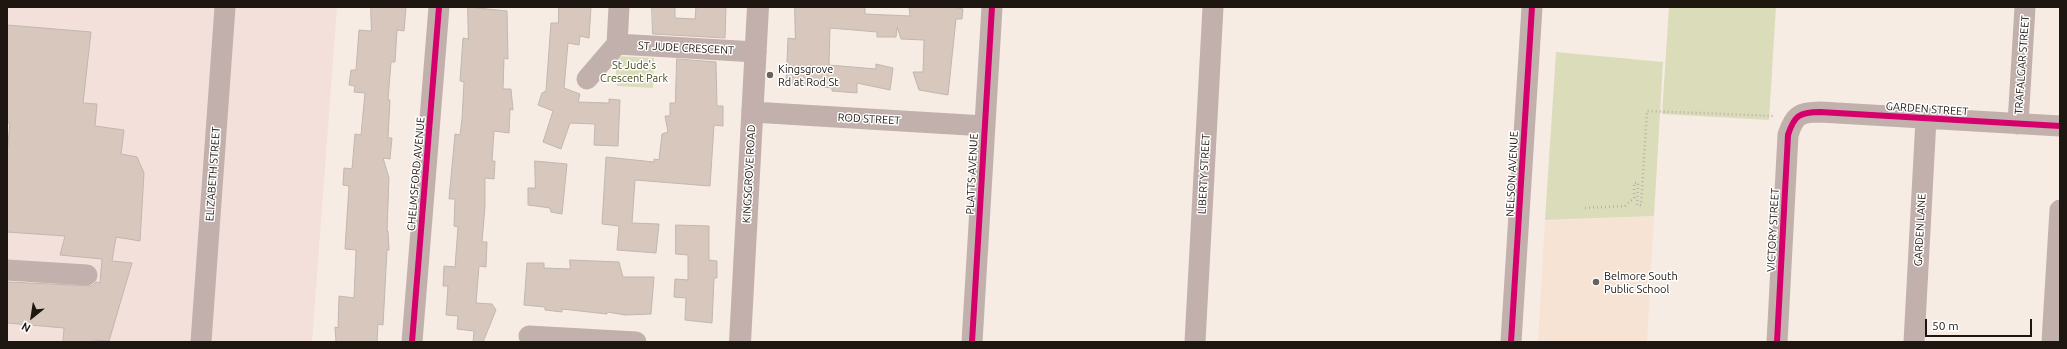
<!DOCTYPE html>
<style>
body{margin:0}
#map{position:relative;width:2067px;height:349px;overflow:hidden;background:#f6ece4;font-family:Ubuntu,sans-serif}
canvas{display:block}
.frame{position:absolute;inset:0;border:8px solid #1e1610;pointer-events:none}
.north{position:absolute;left:12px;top:297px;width:40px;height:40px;-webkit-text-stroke:3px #fff;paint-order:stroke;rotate:210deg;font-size:11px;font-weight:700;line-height:16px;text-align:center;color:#1e1610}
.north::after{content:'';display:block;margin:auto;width:14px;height:18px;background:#1e1610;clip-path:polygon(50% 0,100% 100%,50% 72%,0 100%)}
.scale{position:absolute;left:1925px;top:319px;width:107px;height:18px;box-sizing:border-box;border:2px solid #1e1610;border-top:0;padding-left:5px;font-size:12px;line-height:14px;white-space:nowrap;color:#1e1610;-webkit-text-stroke:3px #fff;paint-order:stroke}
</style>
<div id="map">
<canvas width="2067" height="349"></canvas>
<div class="frame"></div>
<div class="north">N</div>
<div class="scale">50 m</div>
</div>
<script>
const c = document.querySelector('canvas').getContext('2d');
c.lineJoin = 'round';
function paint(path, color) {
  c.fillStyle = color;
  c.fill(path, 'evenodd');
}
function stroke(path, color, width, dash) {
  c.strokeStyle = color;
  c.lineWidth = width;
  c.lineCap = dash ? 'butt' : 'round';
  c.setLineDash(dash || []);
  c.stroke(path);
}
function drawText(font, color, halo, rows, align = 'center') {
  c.font = font + ' Ubuntu,sans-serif';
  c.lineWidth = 3;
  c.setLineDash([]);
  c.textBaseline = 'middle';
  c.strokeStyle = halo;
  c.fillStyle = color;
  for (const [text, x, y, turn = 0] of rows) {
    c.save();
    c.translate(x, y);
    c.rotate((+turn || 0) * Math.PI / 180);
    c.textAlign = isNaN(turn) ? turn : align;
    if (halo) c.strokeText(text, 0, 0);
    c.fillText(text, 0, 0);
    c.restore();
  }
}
const industrial = new Path2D(`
 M7,7H337L312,342H7Z`);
const built = new Path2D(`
 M1654,216L1647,342H1538L1545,221Z`);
const green = new Path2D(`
 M1669,7H1776L1769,120L1662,114Z
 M1556,52L1663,62L1654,216L1545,220Z
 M615,56L654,58L653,88L617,86Z`);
const building = new Path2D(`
 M371,7H406L404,31L397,30L395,62H391L388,100H390L388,138H392L390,159L383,158L389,178L387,231H388L389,250H387L383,325L378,324L377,342H336L335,327L338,328L339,296L354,298L356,250L345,249L349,186L343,185L344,168L352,169L355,134L361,135L365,93L354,92L355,86L349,85L351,70H356L359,30L371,31Z
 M468,7L507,11L508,59L504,58L503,89H511L513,110L510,109L509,133L494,131L492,161H495L494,179L485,178V206L482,242H487L486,267L479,266L476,303L492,304L496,310L483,342H473L474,331L457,329L458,316L446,315L448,286H443L444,266L455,267L458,227L454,226L455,199H449L455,134L460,135L462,119L464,82L460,81L463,38L468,39Z
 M559,7H591L589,38L580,36L579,45L568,43L564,88L580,94L578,102L609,103V99L620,100L618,146L594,145L595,124L570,123L561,149L543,142L553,111L538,105L542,93L546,91L551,23H558Z
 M652,7H675V18L695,19L696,7H726L725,38L653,34Z
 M795,7H865V14L910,16L909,7H953L963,9L962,19H956L948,95L919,90L913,72H923L924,40L901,39L897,27L896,37H877V32L830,28L829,65L876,69V64L893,68L890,90L857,83V93L832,91V88L786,83L788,38L795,39Z
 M7,25L91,32L83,103L97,104L95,126L124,130L121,154L137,157L144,173L140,241L116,237L112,261L132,263L109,341L94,340V342H63L64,328L7,323V282L92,286L96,282L100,283L102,259L60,255L65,236L7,232V154L10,123H7Z
 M677,59L716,62L717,106H723V126L714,125L710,186L635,180L632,223L659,224L656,253L617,250L619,226L602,224L606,157L654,162V159L659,160L662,134L668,132L665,116H670V103H675Z
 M535,161L567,164L562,214L551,212L550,208L528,205V188H535Z
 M676,225L709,226V260L717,261V278H714L712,323L685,320L686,298L674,297L675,279L688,280V255L676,254Z
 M570,260L619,262L623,277H654L651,314L625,315L607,312V314L562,309V312L545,310V307L524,305L527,263H544V268L570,269Z`);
const path = new Path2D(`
 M1585,208L1625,206L1634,198V183H1638L1637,205H1641L1647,111L1774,116`);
const minor = new Path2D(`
 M617,44L619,7
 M587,79L617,44L756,52
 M752,112L985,126
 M2018,124L2025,7
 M7,270L87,275
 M529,336L636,342
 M201,342L225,7
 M412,342L439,7
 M972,342L992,7
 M1195,342L1213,7
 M1511,342L1532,7
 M1777,342L1788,135C1794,116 1799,112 1820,112L2060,126
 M1914,342L1926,119
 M2052,342L2060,210`);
const major = new Path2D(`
 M740,342L758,7`);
const cycleway = new Path2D(`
 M412,342L439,7
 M972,342L992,7
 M1511,342L1532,7
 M1777,342L1788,135C1794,116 1799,112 1820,112L2060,126`);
const markers = [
 [770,75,4,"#6a615a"],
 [1596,282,4,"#6a615a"]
];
const streetNames = [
 ["ST JUDE CRESCENT",686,48,3],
 ["TRAFALGAR STREET",2022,65,-86],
 ["GARDEN STREET",1927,109,4],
 ["ROD STREET",869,119,3],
 ["ELIZABETH STREET",213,174,-86],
 ["CHELMSFORD AVENUE",416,174,-85],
 ["KINGSGROVE ROAD",749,174,-87],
 ["PLATTS AVENUE",972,174,-87],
 ["LIBERTY STREET",1204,174,-87],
 ["NELSON AVENUE",1512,174,-87],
 ["VICTORY STREET",1773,230,-87],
 ["GARDEN LANE",1920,230,-87]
];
const parkNames = [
 ["St Jude's",634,65],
 ["Crescent Park",634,78]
];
const poiNames = [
 ["Kingsgrove",778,69],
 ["Rd at Rod St",778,82],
 ["Belmore South",1604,276],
 ["Public School",1604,289]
];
paint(industrial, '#f4e0db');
paint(built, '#f7e3d3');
paint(green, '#dadcba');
paint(building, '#d8c7bc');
stroke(building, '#c0b7b1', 1);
stroke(path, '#bcb0ab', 2.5, [1, 3]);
stroke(minor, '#c2b0ac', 21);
stroke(major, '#c3b0ac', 22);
stroke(cycleway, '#d6006c', 6);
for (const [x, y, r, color] of markers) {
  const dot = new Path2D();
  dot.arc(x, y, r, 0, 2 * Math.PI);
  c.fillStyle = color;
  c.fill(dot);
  stroke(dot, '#fff', 1.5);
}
drawText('11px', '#1e1610', '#fff', streetNames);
drawText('11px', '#454c1a', '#fff', parkNames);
drawText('11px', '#1e1610', '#fff', poiNames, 'left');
</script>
